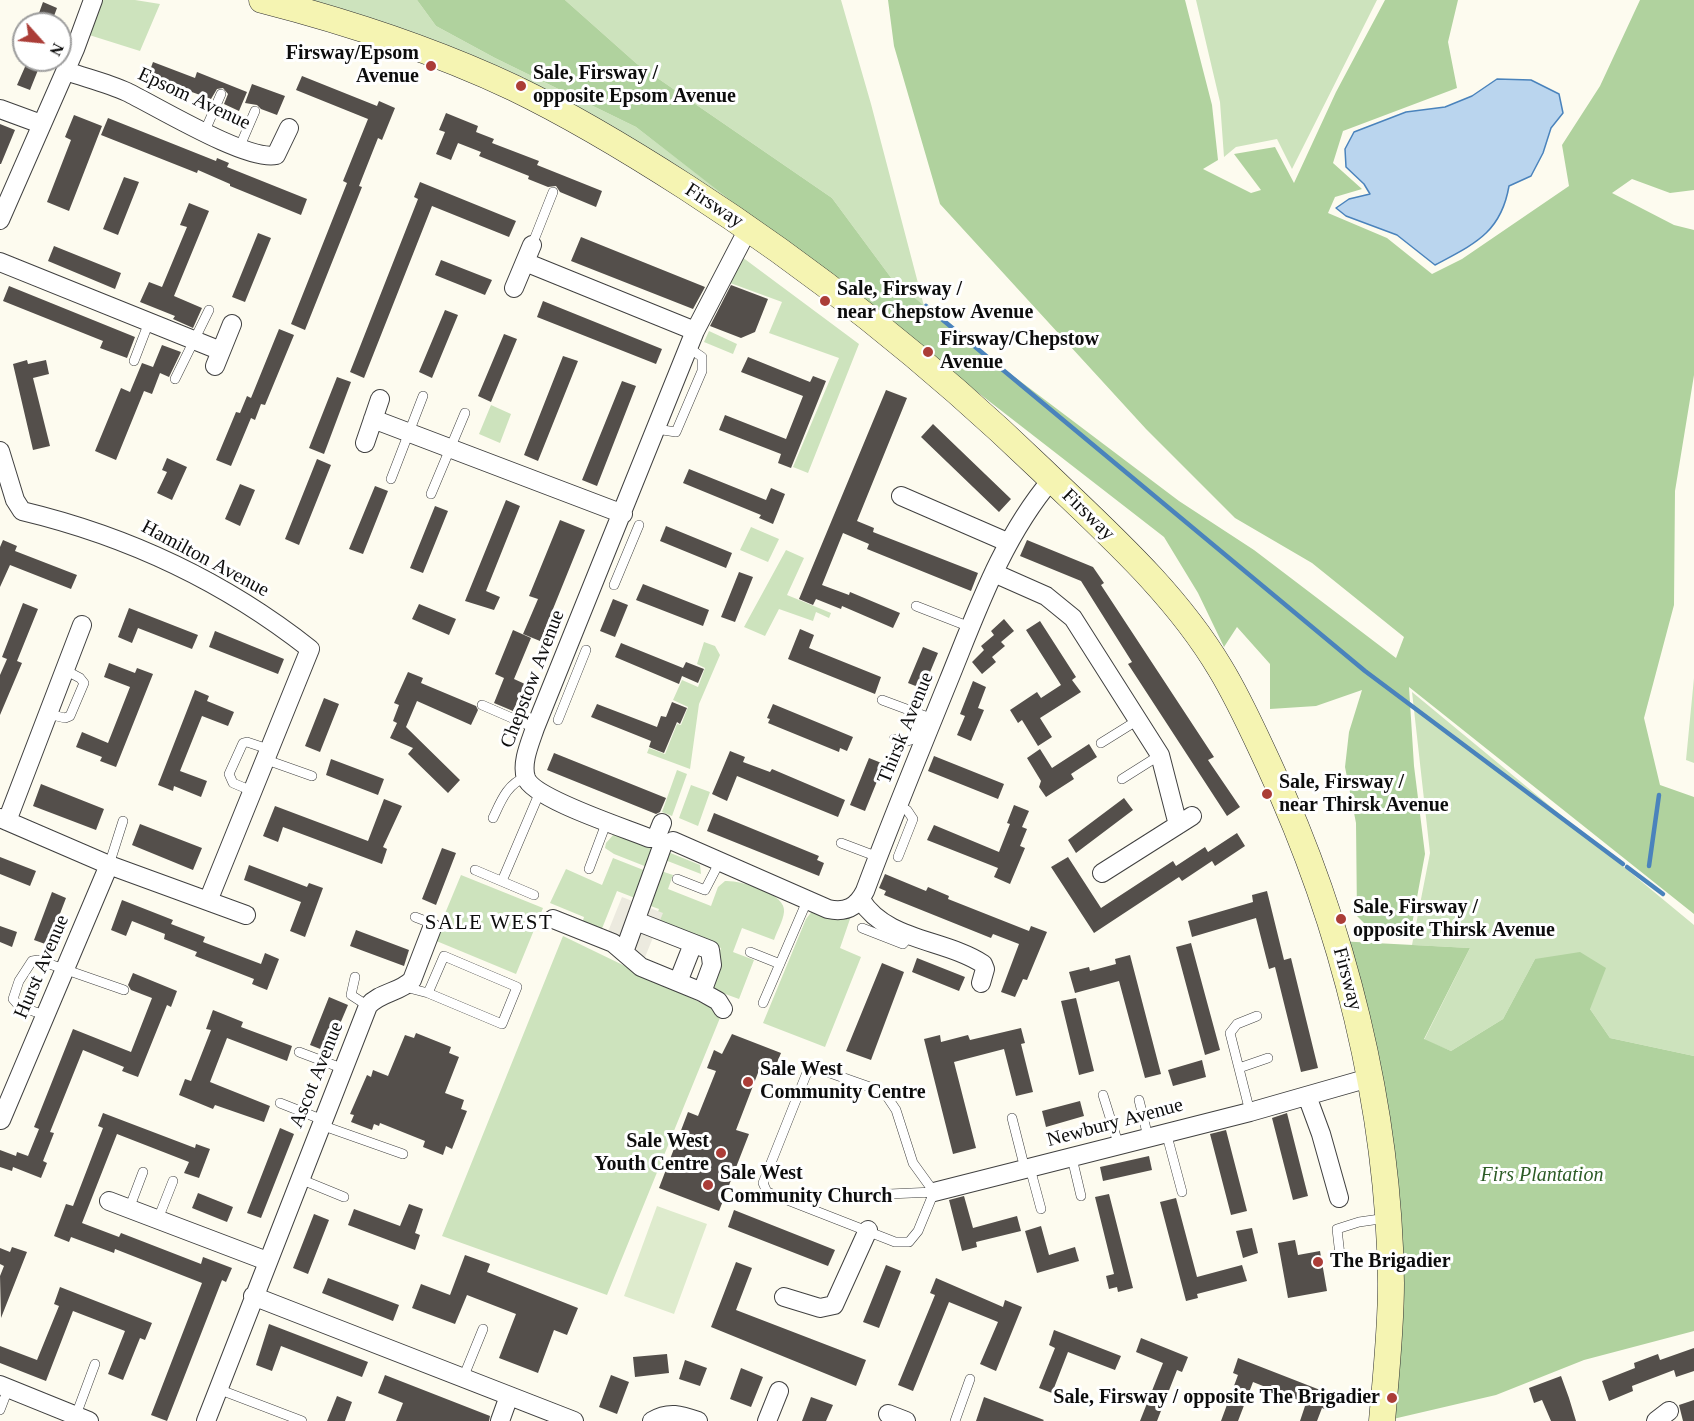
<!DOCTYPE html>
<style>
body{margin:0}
#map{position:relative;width:1694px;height:1421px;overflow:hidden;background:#fdfbef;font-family:Georgia,serif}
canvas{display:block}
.north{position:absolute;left:12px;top:12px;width:60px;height:60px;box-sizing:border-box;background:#fff;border:2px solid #9e9e9e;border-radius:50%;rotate:117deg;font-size:16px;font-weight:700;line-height:24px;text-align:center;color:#0d0d0d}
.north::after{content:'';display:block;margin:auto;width:21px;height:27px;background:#ab3d37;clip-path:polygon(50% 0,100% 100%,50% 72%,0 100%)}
</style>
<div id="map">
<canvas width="1694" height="1421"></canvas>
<div class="north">N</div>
</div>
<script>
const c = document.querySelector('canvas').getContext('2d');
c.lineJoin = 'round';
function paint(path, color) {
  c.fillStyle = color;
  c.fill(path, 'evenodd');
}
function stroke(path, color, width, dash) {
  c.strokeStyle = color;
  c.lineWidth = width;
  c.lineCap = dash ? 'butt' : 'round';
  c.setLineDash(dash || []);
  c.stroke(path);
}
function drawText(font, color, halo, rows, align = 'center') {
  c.font = font + ' Georgia,serif';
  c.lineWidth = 6;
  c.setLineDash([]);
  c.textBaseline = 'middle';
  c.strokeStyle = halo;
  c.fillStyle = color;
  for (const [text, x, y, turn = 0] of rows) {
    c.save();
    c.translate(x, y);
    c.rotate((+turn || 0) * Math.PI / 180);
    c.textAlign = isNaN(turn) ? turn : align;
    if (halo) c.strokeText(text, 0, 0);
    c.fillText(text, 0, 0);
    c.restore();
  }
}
const green = new Path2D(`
 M99,0H135L160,4L140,51L86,34Z
 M307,0H417L436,26L495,58L636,127L906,335L523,83L525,78L465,53Z
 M565,0H841L871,104L924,306L892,279L832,198L637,64Z
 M1196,0H1377L1292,169L1277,139L1236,147L1224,157L1220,102Z
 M742,257L859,344L808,473L793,467L839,358L769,333L782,302L722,280Z
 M709,331L737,344L733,354L704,342Z
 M491,405L511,414L500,443L479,434Z
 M751,527L779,539L768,562L740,550Z
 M786,550L804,558L787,595L831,613L829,618L816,612L813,621L779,609L765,636L744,627Z
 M704,642L715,646L720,655L699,704L690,769L647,753L649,748L665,754L677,724L681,725L688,707L673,700L682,680L698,687L705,668L697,664Z
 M1694,678V763L1686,760Z
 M1412,692L1694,925V1056L1610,1038L1590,1009L1535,959L1503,1019L1451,1051L1424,1040L1470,948L1412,945L1430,853Z
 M677,770L687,774L672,816L662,812Z
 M691,785L710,792L698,826L679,818Z
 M614,834L655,847L647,867L614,854L605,848L606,843Z
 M668,852L700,865L701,874L665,860Z
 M613,858L646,871L635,898L617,891L601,931L582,924L584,917L550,903L566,869L602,885Z
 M658,870L673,875L668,889L711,906L718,887L725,881C739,880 787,893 784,912C783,921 777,931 774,940L742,928L733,952L754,960L739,999L706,987L721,948L654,922L659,909L645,904Z
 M461,875L543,908L516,974L434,940Z
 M813,910L839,914L850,919L840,948L861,957L825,1047L763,1023L806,919Z
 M563,936L722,1013L607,1295L442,1236Z`);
const forest = new Path2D(`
 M417,0H565L637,64L832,198L892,279L963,338L1179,501L1254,550L1396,658L1404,637L1312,563L1235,518L1146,429L940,204L894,46L888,0H1185L1212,105L1218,160L1203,169L1251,193L1261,190L1234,154L1275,147L1294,183L1336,92L1385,0H1458L1448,42L1457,88L1343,131L1333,163L1362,189L1335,197L1328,213L1387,238L1432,274L1462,259L1569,186L1562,145L1600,86L1640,0H1694V190L1670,193L1632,179L1612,193L1674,225L1694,230V375L1675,491L1674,605L1644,718L1660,785L1694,797V914L1409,687L1414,766L1425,854L1411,930L1375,934L1357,916L1356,823L1345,767L1349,732L1362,690L1316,706L1270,709V664L1237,627L1224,647L1198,593L1164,537L636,127L495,58L436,26Z
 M1337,941L1470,948L1424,1039L1451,1051L1503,1019L1535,959L1580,952L1606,968L1590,1009L1610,1038L1694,1056V1331L1584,1360L1496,1395L1393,1419L1399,1289Z`);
const pitch = new Path2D(`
 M657,1206L707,1224L674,1314L624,1296Z`);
const plaza = new Path2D(`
 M622,897L663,913L641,967L605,939Z`);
const water = new Path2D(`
 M1497,79L1531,80L1559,94L1563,113L1551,128L1543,153L1531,176L1509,186C1501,233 1474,244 1435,265L1397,235L1346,216L1336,208L1349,199L1370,194L1364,184L1346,167L1345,149L1354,132L1406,112L1445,107L1472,96Z`);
const stream = new Path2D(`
 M926,306L1365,671L1623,864
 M1649,866L1659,795
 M1627,867L1663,894`);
const building = new Path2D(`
 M43,2L57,8L51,24H35Z
 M28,60H42L30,90L17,85Z
 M153,62L195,78L197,72L247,92L239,111L224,104L228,94L223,88L217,89L211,99L148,76Z
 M302,76L377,106L379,101L395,108L382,140L378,138L359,186L362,187L305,330L291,324L347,183L343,181L368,119L296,90Z
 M252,84L285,96L277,115L261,109L257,105L245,103Z
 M446,113L478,126L476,132L494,139L492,143L539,161L537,165L602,191L596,207L560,192L556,186L548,187L528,179L529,176L479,156L481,152L458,143L451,160L436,154L445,132L439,130Z
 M74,115L102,126L69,211L47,202L71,140L65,137Z
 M108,118L216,161L217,158L229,163L227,167L307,199L301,215L230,186V184L198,170L197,173L101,135Z
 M0,124L15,130L1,164H0Z
 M124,177L139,182L118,235L103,229Z
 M420,182L516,221L509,237L432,206L364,378L350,372L418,199L414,197Z
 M189,203L209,211L174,296L202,308L193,328L173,319L175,316L140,302L149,282L162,287L187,227L180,225Z
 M258,233L271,238L245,302L232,297Z
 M581,237L705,287L693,309L571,261Z
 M54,246L121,273L115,289L48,261Z
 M441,260L492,280L485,295L435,275Z
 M731,285L768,299L755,332L741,338L710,326Z
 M9,286L135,337L127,358L100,348L103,341L3,301Z
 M543,301L662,349L656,364L537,317Z
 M445,310L458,315L432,378L419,372Z
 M279,329L294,335L265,405L261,404L255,420L251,418L231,466L216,460L236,412L240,413L247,396L251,398Z
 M504,334L517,339L491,402L478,396Z
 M162,345L181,352L169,377L160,373L152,394L144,391L116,460L95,451L121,388L130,392L142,363L153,367Z
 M563,356L578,361L538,461L524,455Z
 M748,357L810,382L813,376L826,381L791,468L778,463L781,454L719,430L725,415L786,439L803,396L741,372Z
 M27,360L28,364L46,360L49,374L33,378L50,446L33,450L13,364Z
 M337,377L351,382L324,454L309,448Z
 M622,381L636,386L597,486L582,480Z
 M886,390L907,398L857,521L874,528L873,532L978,573L971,591L867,549L869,544L843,533L822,585L849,595L850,592L900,613L893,628L842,606L841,609L816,599L813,605L799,599Z
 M933,424L1011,499L999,512L921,437Z
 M167,458L187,467L172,500L157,493L167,472L162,470Z
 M317,459L331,465L299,545L285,539Z
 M689,469L766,500L771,488L785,494L773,524L759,518L761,515L683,483Z
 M240,484L255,490L240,526L225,519Z
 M375,486L388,491L363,554L349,549Z
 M506,500L520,506L486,591L500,597L494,610L465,601Z
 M435,506L448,511L423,573L410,568Z
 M560,520L585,530L540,641L523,634L538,599L529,596Z
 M666,526L732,553L726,568L660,541Z
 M3,540L17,546L15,551L77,575L71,589L10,565L0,587V547Z
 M1027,540L1093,567L1104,583L1101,585L1214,757L1208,760L1240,807L1227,816L1128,664L1132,662L1081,581L1020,556Z
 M739,572L753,577L735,622L721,617Z
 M643,584L709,610L703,626L636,600Z
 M613,599L628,605L615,637L600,631Z
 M23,603L38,609L17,661L22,663L0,715V675L7,659L2,657Z
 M419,604L456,619L449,635L412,619Z
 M129,608L198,635L192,649L138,628L132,643L118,637Z
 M1004,619L1014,631L1001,642L1005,646L992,657L996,662L982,674L972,662L984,650L981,646L994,635L991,631Z
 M1040,621L1076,677L1072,680L1081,692L1040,718L1052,737L1038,746L1022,720L1018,723L1010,710L1037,692L1041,698L1061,685L1026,630Z
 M800,629L814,635L809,648L881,677L875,694L788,659Z
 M513,630L531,638L514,679L525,684L513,711L494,703L504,678L495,674Z
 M215,631L284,659L278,674L209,647Z
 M621,643L683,668L686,662L704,669L698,683L682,676L679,684L615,657Z
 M923,647L938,653L923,689L908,683Z
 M109,663L135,673L137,668L153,674L116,767L100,761L102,757L76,747L82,732L108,743L130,687L104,677Z
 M408,672L423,678L421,683L476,706L478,710L471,725L417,701L406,727L460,780L448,793L408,754L413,748L390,738L397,723L393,721L399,705L394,703Z
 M973,681L986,687L978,708L984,710L971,741L957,735L965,716L960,714Z
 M195,690L209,696L207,701L234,712L228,726L202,716L180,771L207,781L201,797L174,786L173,791L158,785Z
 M324,698L339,704L320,752L305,746Z
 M672,702L687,708L680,724L677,722L664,753L649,747L651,741L591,717L597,704L657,727L661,716L666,717Z
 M773,704L853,737L847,751L840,748L839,752L768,723L770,719L767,718Z
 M1089,744L1097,757L1071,774L1074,779L1046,797L1039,787L1041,781L1027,758L1040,749L1052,768Z
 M730,751L745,757L743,762L770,772L772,769L845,800L838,817L737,776L727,801L712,794Z
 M554,753L666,798L660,812L656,814L547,770Z
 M934,756L1004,784L998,799L928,771Z
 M869,758L884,764L865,811L850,805Z
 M331,759L384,779L378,795L326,775Z
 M41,784L104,809L96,830L33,806Z
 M1124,798L1133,810L1076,853L1068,840Z
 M384,799L402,806L383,847L387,849L382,864L283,827L278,842L263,836L275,806L368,841Z
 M1014,805L1029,811L1022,827L1027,829L1020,846L1025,848L1010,884L994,877L998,868L927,840L934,825L999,852L1010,824L1007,823Z
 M714,813L819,856L817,860L824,863L819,876L707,831Z
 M140,824L202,848L193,870L132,845Z
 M1237,833L1245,846L1215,866L1212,861L1182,881L1179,877L1094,933L1051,867L1068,857L1101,908L1173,861L1176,866L1205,847L1208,852Z
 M442,848L456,853L436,905L422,899Z
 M0,857L36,871L30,886L0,874Z
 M249,865L307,887L309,883L323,888L305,937L290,931L301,902L244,880Z
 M885,874L926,891L928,887L949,896L948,899L1029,931L1031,926L1047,932L1027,980L1023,979L1015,997L1001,992L1019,944L993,934L991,938L884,895L886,891L879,888Z
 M1267,891L1284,960L1291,958L1318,1068L1301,1072L1275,967L1269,969L1256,918L1192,937L1188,921L1253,902L1252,895Z
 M52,892L66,898L48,945L34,940Z
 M122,900L173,920L171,924L205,937L203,942L261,964L265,953L279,959L267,990L252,984L254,979L195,956L197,952L164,939L165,934L132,921L126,936L111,930Z
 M0,926L17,932L12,947L0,942Z
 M356,930L409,950L404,966L350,946Z
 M1191,943L1220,1050L1205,1055L1176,947Z
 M1130,955L1161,1074L1145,1078L1119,981L1075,993L1069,972L1089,967L1090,971L1116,964L1115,959Z
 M917,958L965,977L959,991L912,972Z
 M882,963L904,972L871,1060L846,1051Z
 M133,973L177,991L171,1007L167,1005L138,1077L122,1071L124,1067L83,1050L50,1132L54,1133L43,1161L47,1163L41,1178L13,1167L12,1171L0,1167V1150L16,1156L17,1152L28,1156L39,1129L34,1127L73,1029L131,1052L152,998L131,990L128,985Z
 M329,997L348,1005L328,1052L310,1045Z
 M1076,998L1094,1071L1079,1075L1061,1001Z
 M213,1010L243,1022L241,1027L292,1046L287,1061L227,1038L210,1082L270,1106L264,1122L215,1105L213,1109L179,1095L185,1079L191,1081L211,1030L206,1029Z
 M1021,1028L1025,1043L1021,1044L1033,1092L1016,1096L1004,1049L954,1062L976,1148L953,1154L924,1039L940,1035L941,1042L968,1035L970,1040Z
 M416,1033L451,1047L449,1053L459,1057L445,1093L464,1100L461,1109L467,1111L452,1149L446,1146L443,1155L423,1147L425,1141L380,1123L379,1126L374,1124L372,1130L351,1122L354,1115L350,1114L367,1075L371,1077L373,1070L388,1076L405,1035L414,1038Z
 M732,1034L781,1053L774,1070L761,1065L736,1130L749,1134L719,1211L659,1188L688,1112L698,1116L716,1071L707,1068L714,1050L722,1054Z
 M1202,1060L1206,1077L1173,1086L1168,1070Z
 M1080,1101L1084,1116L1046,1127L1042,1111Z
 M103,1113L195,1148L196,1144L210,1149L199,1178L184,1173L189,1162L117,1134L82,1223L119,1237L121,1233L201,1264L203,1257L232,1268L226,1282L222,1280L167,1421L151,1415L202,1283L115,1249L114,1253L71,1237L69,1242L54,1236L66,1204L73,1206L103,1128L98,1126Z
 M1287,1113L1308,1196L1293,1200L1272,1118Z
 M280,1128L294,1134L261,1218L247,1213Z
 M1226,1130L1247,1211L1231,1215L1210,1134Z
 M1149,1156L1152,1170L1103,1181L1100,1167Z
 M198,1193L233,1207L227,1222L192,1208Z
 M1109,1194L1133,1288L1118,1292L1117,1287L1109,1289L1106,1276L1114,1274L1095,1197Z
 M964,1196L973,1228L1017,1216L1021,1231L976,1242L977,1247L962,1251L949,1200Z
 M1176,1198L1197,1277L1242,1265L1247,1281L1197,1294L1198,1298L1186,1301L1160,1202Z
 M409,1204L423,1209L415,1233L420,1235L415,1250L348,1225L354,1209L400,1226Z
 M734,1210L835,1250L828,1266L728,1227Z
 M314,1214L329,1220L308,1274L293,1268Z
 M1041,1226L1049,1255L1075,1247L1079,1261L1037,1273L1025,1231Z
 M1252,1228L1258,1253L1243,1258L1236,1231Z
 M1295,1240L1298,1255L1320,1251L1327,1291L1288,1298L1278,1243Z
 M12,1247L27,1252L1,1318L0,1276L4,1266L0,1264V1248L10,1252Z
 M465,1255L490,1264L487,1272L578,1308L567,1335L554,1330L538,1373L499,1358L516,1314L467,1295L455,1324L412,1308L421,1284L450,1295Z
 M736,1262L752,1268L736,1310L866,1360L856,1386L711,1327Z
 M886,1265L901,1271L879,1328L863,1322Z
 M328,1278L399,1305L393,1321L322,1293Z
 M936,1278L1003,1307L1005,1300L1022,1307L996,1371L980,1364L998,1322L949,1302L913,1391L898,1385L935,1295L930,1293Z
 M60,1287L152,1323L145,1340L140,1338L123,1380L108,1374L125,1331L73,1311L46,1381L0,1363V1346L37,1360L59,1306L54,1304Z
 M269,1324L368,1362L362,1377L281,1346L272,1371L256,1365Z
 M1054,1330L1121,1356L1115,1370L1068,1352L1052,1393L1039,1388L1055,1348L1049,1345Z
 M1141,1338L1188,1357L1182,1372L1177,1370L1157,1421H1140L1163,1363L1136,1352Z
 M1694,1348V1371L1676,1377L1674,1370L1632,1386L1633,1391L1609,1401L1602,1381L1635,1368L1634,1363L1658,1354L1660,1360Z
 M667,1354L669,1373L635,1377L633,1357Z
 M1238,1358L1333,1395L1327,1410L1322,1408L1317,1421H1300L1306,1403L1253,1382L1238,1421H1221L1238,1375L1233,1373Z
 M685,1360L707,1368L700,1386L679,1379Z
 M741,1368L763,1377L751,1407L730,1399Z
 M385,1375L490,1416L489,1421H396L403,1403L378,1393Z
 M611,1375L629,1382L617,1414L599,1407Z
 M1561,1376L1569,1398L1576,1421H1551L1542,1400L1534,1403L1529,1388Z
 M337,1396L352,1402L345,1421H327Z
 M811,1397L833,1405L826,1421H802Z
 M984,1397L1044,1420L1043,1421H976Z
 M1694,1400V1421H1683L1679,1405Z`);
const lane = new Path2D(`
 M204,133L221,94
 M240,146L255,111
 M532,245L553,192
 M134,361L149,322
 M175,379L209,310
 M656,429L676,432L702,371V357L689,348
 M391,479L423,396
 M431,494L465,413
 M614,585L639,525
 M916,606L970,627
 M882,700L933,719
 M482,705L535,728
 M48,714L65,718L70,716L84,683L80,678L65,670
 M558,720L586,650
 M894,739L904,742L911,740L921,715
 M1101,743L1138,720
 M264,759L312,776
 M1122,779L1160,755
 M252,791L233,783L229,774L243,743L247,742L268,749
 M493,818C501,801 507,784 526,777
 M841,843L878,857
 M898,857L913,819L907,810L898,806
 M109,865L123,821
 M589,869L607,821
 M475,870L534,895
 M677,879L705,890L720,861
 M502,881L539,794
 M415,917L428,922L432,928
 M862,928L903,944L911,934
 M750,952L780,964
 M355,977L351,995L368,1006
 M405,987L428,993L502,1024L517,987L444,956L428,993
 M763,1003L807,901
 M45,1015L20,1007L13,999L19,981L32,961L38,960L124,990
 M299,1052L344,1069
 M813,1067L884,1092L896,1110L913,1163L934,1192L918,1231L909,1242H895L767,1192L763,1183L806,1075Z
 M1239,1068L1268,1058
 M1103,1095L1119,1146
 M1139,1100L1148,1137
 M280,1103L323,1120
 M1250,1112L1230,1033L1237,1024L1257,1016
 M1012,1118L1025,1169
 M321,1125L403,1154
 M1166,1132L1182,1192
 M1072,1158L1081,1196
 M1030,1168L1041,1209
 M300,1179L344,1197
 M889,1194L934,1192
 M129,1209L143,1172
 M158,1219L173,1181
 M1341,1264L1337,1229L1359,1222L1387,1218
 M463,1378L483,1329
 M218,1389L302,1421
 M0,1410L8,1389
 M76,1415L95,1364
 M955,1421L970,1379`);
const street = new Path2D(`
 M66,71C86,78 108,83 127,92C156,106 248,162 276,155L289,128
 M0,109L41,124
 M0,220L75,49L93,0
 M0,262L221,351
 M525,262L695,331
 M514,288L532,245
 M215,366L232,324
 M373,419L623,514
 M365,443L380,399
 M0,451L15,500L22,511C127,536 225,582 310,649L208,901
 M901,496L1007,542
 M994,573L1046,596L1073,618L1160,755L1178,825
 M0,818L109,865L246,915
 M7,821L82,625
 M662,823L656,838H649C625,828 534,799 526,778C521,763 530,743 535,728L695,331L748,229
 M673,841L828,909C846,913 857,907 865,891C891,821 920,751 948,682C977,611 1002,538 1052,479
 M1102,873L1192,816
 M861,900C886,941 945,939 983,964L985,969L981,983
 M553,919L613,943L641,967L702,992L718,1001L723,1009
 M636,921L710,950L712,965L702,992
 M624,952L663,844
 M678,982L693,944
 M1307,1096L1321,1134L1339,1198
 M1,1120L109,865
 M934,1192L1250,1112L1369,1078
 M109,1201L267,1261
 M253,1296L574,1421
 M784,1297L820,1308L834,1305L868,1230
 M0,1385L89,1421
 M888,1414L906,1421
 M206,1421L368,1006C380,992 399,993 412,980L432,928
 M500,1421L509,1396
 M652,1421C669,1411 681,1415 698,1421
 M767,1421L779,1391
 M1656,1421L1669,1411`);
const secondary = new Path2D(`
 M262,0C348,22 433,50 514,88C574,117 630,151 686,187C816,271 931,363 1042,470C1106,532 1174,591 1220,668C1239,699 1254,733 1269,765C1343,924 1389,1107 1391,1283C1391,1329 1386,1375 1382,1421`);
const markers = [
 [431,66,6,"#ab3d37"],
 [521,86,6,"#ab3d37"],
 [825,301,6,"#ab3d37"],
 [928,352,6,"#ab3d37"],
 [1267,794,6,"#ab3d37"],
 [1341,919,6,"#ab3d37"],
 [748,1082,6,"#ab3d37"],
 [721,1153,6,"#ab3d37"],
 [708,1185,6,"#ab3d37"],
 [1318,1262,6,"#ab3d37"],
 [1392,1398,6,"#ab3d37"]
];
const poiNames = [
 ["Firsway/Epsom",419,54,"right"],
 ["Avenue",419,77,"right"],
 ["Sale, Firsway /",533,74],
 ["opposite Epsom Avenue",533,97],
 ["Sale, Firsway /",837,290],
 ["near Chepstow Avenue",837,313],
 ["Firsway/Chepstow",940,340],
 ["Avenue",940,363],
 ["Sale, Firsway /",1279,783],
 ["near Thirsk Avenue",1279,806],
 ["Sale, Firsway /",1353,908],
 ["opposite Thirsk Avenue",1353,931],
 ["Sale West",760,1070],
 ["Community Centre",760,1093],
 ["Sale West",709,1142,"right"],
 ["Youth Centre",709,1165,"right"],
 ["Sale West",720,1174],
 ["Community Church",720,1197],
 ["The Brigadier",1330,1262],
 ["Sale, Firsway / opposite The Brigadier",1380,1398,"right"]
];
const streetNames = [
 ["Epsom Avenue",194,99,25],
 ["Firsway",714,206,33],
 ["Firsway",1088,515,44],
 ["Hamilton Avenue",205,559,28],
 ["Chepstow Avenue",533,679,-69],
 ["Thirsk Avenue",906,728,-68],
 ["Hurst Avenue",42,967,-67],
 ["Firsway",1347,979,75],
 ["Ascot Avenue",317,1075,-68],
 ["Newbury Avenue",1115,1123,-15]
];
const parkNames = [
 ["Firs Plantation",1542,1176]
];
const neighbourhoodNames = [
 ["SALE WEST",489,923]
];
paint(green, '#cde3bd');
paint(forest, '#b0d29e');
paint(pitch, '#deebcd');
paint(plaza, '#eceadf');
paint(water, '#bad5ee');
stroke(water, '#4a83bc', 1.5);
stroke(stream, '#4a83bc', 4.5);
paint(building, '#544f4b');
stroke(lane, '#404040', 10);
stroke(street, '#404040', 20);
stroke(secondary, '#2f2f2f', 27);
stroke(lane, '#fff', 9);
stroke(street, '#fff', 18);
stroke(secondary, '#f5f4b2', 26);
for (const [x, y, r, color] of markers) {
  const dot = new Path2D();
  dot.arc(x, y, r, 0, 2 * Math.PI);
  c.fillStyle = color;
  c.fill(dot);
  stroke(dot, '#fff', 2);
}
drawText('bold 20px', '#0d0d0d', '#fff', poiNames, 'left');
drawText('20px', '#0d0d0d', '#fff', streetNames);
drawText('italic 20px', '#2c5c26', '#fff', parkNames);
c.letterSpacing = '1.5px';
drawText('21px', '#0d0d0d', '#fff', neighbourhoodNames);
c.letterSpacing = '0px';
</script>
